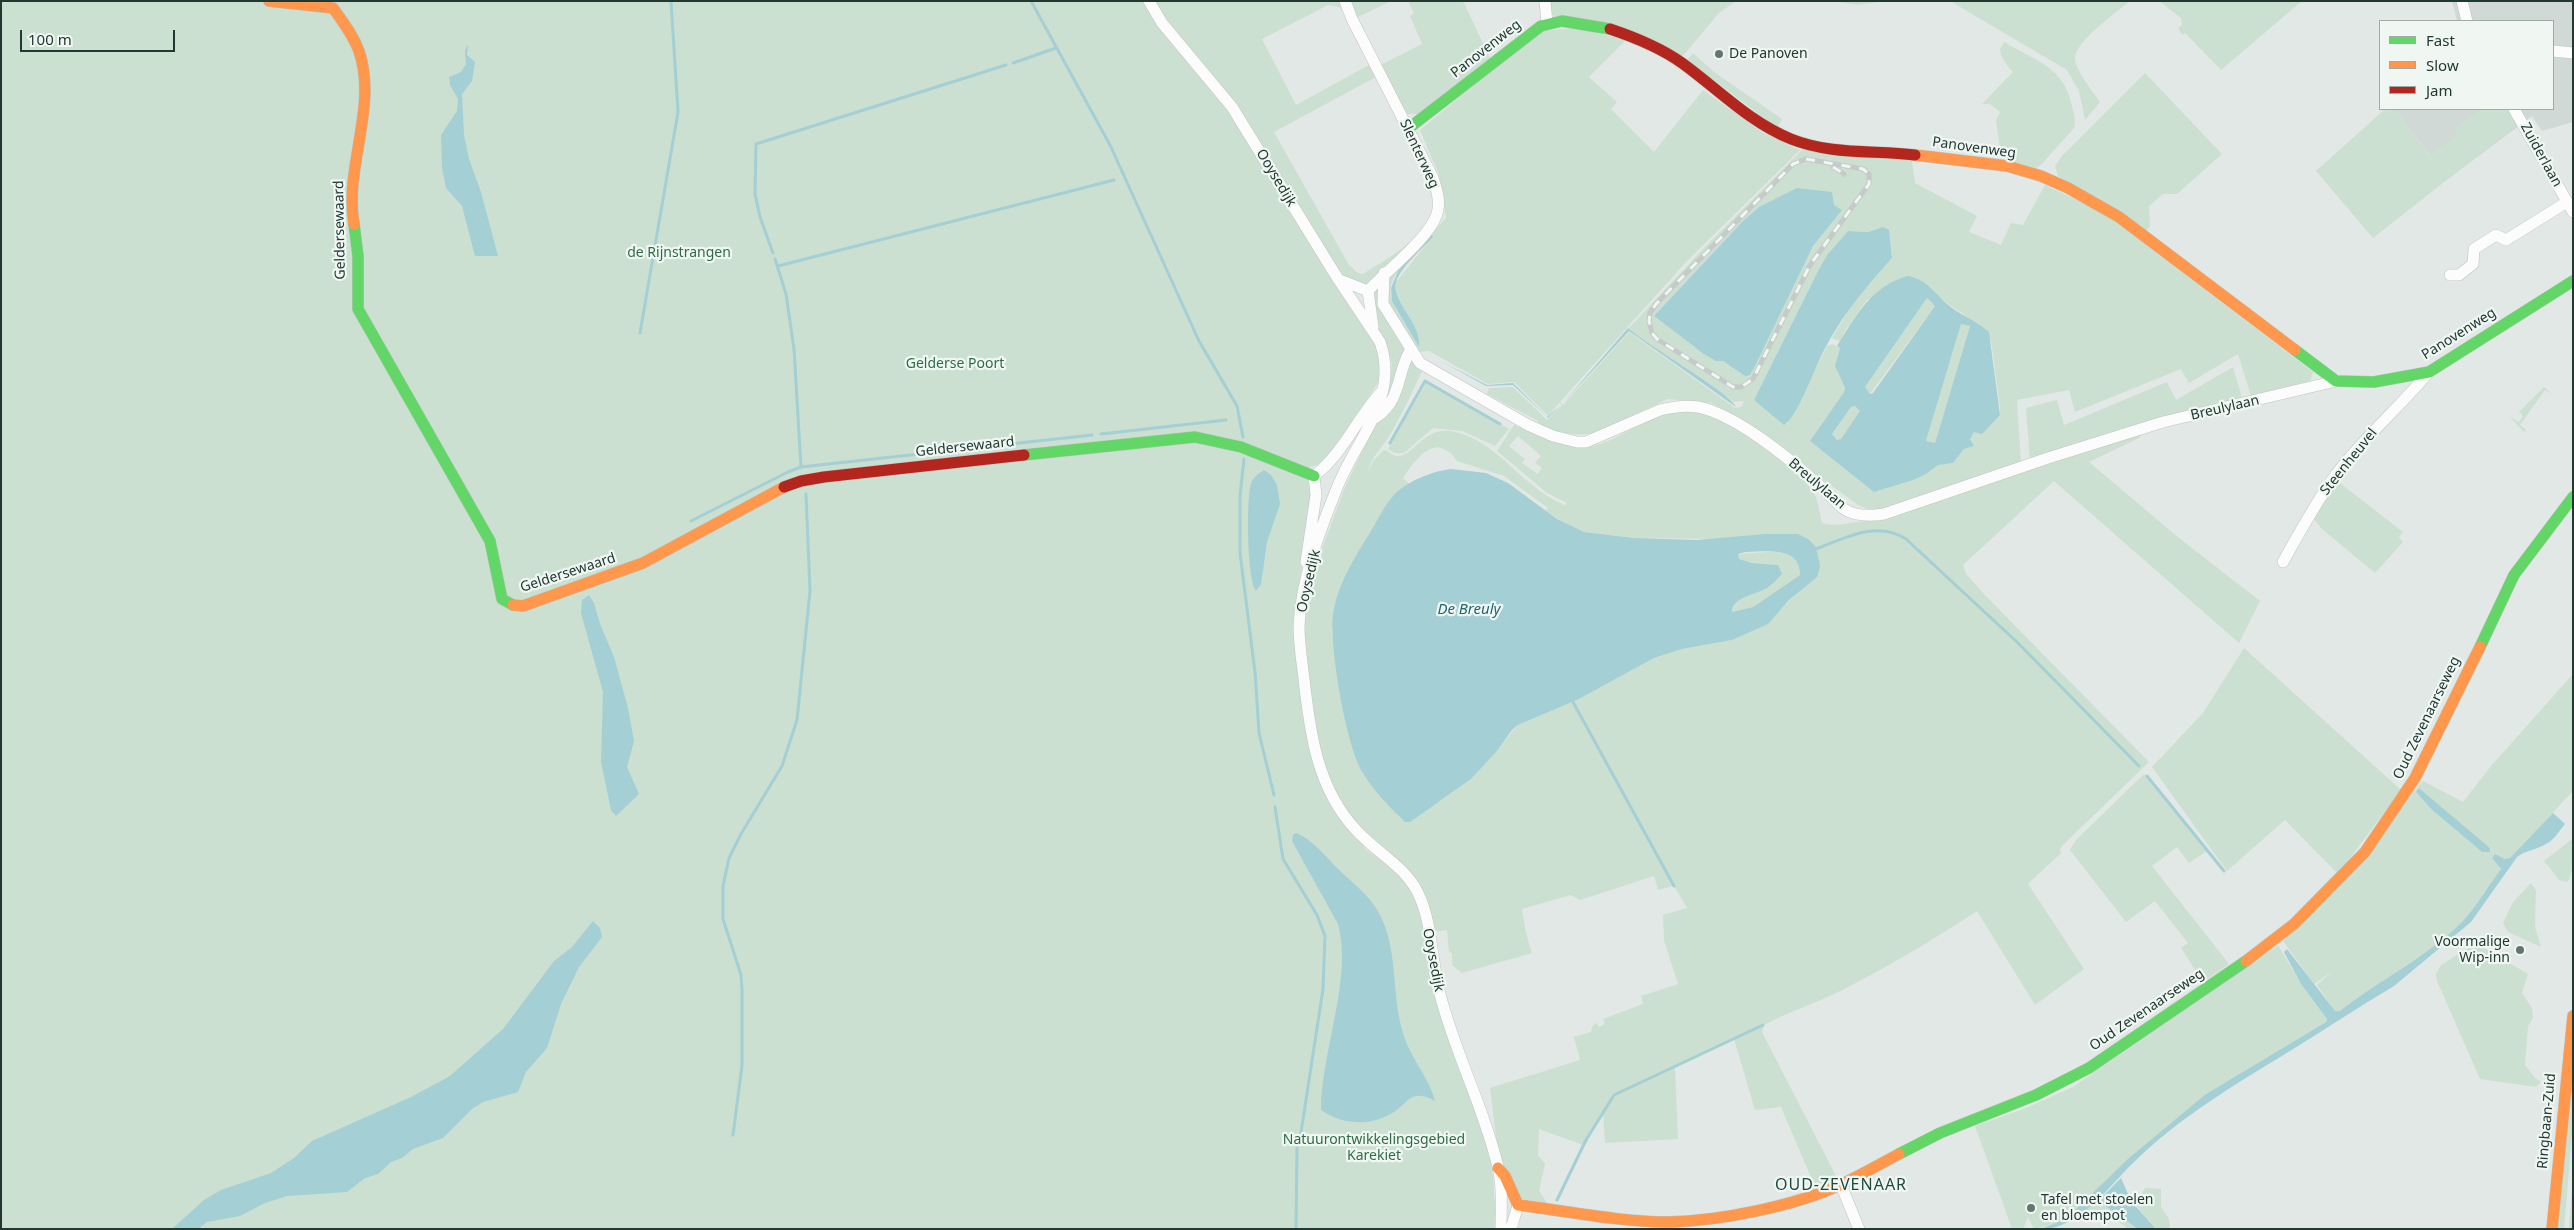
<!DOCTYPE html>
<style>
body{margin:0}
#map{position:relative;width:2574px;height:1230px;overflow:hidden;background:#e2e8e5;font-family:"Noto Sans",sans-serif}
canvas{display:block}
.frame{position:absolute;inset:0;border:2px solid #223932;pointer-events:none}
.legend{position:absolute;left:2379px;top:20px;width:175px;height:90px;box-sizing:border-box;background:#f0f7f3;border:1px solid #9eaba6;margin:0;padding:6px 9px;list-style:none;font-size:15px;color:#223932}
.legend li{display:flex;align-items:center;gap:10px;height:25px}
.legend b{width:25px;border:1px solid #9eaba6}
.scale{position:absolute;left:20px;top:30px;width:155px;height:22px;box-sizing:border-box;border:2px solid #223932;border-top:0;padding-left:6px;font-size:15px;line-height:18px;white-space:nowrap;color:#223932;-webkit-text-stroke:4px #f0f7f3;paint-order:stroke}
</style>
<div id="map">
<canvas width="2574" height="1230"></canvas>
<div class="frame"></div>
<ul class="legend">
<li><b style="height:6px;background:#63d668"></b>Fast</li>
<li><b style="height:6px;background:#ff974d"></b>Slow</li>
<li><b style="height:6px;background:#b3261e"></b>Jam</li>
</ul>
<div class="scale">100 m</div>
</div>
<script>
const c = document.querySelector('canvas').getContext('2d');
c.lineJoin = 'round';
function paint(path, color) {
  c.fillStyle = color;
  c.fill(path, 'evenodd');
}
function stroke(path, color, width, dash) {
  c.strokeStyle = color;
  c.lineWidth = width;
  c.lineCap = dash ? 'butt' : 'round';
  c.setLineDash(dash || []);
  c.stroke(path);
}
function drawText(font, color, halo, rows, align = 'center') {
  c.font = font + ' "Noto Sans",sans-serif';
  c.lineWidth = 4.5;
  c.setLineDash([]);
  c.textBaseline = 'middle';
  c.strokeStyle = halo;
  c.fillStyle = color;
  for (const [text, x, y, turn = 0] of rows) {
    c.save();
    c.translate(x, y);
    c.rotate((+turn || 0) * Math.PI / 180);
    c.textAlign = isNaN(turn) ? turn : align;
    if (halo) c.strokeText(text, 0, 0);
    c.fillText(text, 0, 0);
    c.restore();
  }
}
const built = new Path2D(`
 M2452,1H2573V122L2542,131L2532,116L2448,179L2394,109H2553V21H2457Z`);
const green = new Path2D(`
 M1,1H1145L1233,111L1370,330L1380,354L1379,381L1331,454L1317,465L1303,469L1312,492L1298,595L1308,741L1366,850C1387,862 1404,877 1416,899L1492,1167L1497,1229H1Z
 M1152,1H1340L1343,8L1328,5L1262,39L1296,105L1369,65L1376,77L1274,132L1349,265L1358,273L1363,274C1388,258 1437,233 1433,197C1432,186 1426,175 1421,165L1423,163C1428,174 1434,187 1435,199C1438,233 1390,262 1369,285L1357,287L1339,274L1230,98L1171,31Z
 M1349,1H1391L1356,18Z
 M1408,1H1463L1490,58L1418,114H1407L1380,65L1422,44L1410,16L1414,13Z
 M1547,1H1736L1719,13L1682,57L1556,16L1551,14Z
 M1833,1H1886L1857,5Z
 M1950,1H2130C2118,11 2073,43 2075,59C2076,71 2093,92 2100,102L2085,120L2079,91L2067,70Z
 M2159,1H2302L2221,70L2185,33L2182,35L2178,28L2182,25L2181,18Z
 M1577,28L1626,40L1589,77L1617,102L1611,109L1654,152L1703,90L1762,132L1800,150L1687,261L1560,402L1563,405L1629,332L1735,408L1741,407L1744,401L1734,402L1627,330L1702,250L1804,148L1912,161L1915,183L1977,216L1969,232L2001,245L2011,223L2023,225L2045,185L2104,213L2313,372L2310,381L2251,396L2238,354L2189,383L2181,369L2075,412L2069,390L2017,400L2021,463L1894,508L1870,510L1858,505L1736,416L1711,403L1668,399L1595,433C1575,437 1558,432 1540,427L1538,421L1487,394L1489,388L1513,387L1547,420L1562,405L1559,403L1548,416L1514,382L1488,384L1429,351L1418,352L1388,308L1387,280L1446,218L1439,175L1420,130L1539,31ZM1834,205L1841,210L1813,246L1745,376L1723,361L1704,353L1654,316L1743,221L1759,207ZM1878,228L1890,236L1892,258L1857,296L1832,338L1840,341L1846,329L1867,300L1916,277L1953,308L1962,313L1991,340L2000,408V415L1974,432L1970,438L1973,446L1964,449L1953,463L1938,464L1926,474L1878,491L1810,441L1844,392L1845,388C1837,373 1834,365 1840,348L1832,344L1827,346L1787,424L1754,400L1818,271L1848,231L1868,232ZM1433,236L1396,282C1393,306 1422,323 1419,347C1412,331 1401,318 1393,302C1380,277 1418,251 1433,236Z
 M2004,42C2035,61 2064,66 2072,106C2074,114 2076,120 2074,128L2041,165L2036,168L2001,158L1996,120L2000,112L1990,104H1982L2013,72C2006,64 2001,59 2000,49Z
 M1693,53L1714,72L1782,119L1777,128L1687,60Z
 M2145,73L2222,154L2177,194H2163L2149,206L2150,226L2145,233L2058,176L2055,166L2061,157Z
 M2385,109H2394L2429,155L2458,135L2454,129L2481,109H2509L2518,124L2373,238L2316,171Z
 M1381,282C1379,285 1377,289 1377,293C1376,310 1410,357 1422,371C1412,393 1402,414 1390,435C1382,448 1372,456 1368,471L1374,460L1384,450C1389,451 1392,456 1397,456C1414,457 1422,427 1451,431C1499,440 1521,488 1565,505L1567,503L1547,493L1497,451L1514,425C1537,435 1563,448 1590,446C1616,443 1637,421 1663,415C1677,411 1698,410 1712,416C1736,425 1801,471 1814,493C1818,501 1820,514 1822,523C1838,529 1861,518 1878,521L2069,455L2142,434L2139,438L2089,462L2179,538L2260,601L2239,643L2054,481L1963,565L1966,574L1984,594L2149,762L2064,844L2060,849L2061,853L2028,884L2084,969L2035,1005L1977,911C1930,942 1881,971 1830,996C1808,1006 1786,1013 1764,1025L1762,1032L1837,1178L1815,1187L1781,1107L1755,1110L1734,1039L1675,1066L1678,1139L1605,1143L1603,1110L1583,1145L1539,1129L1538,1155L1545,1164L1539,1191L1547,1203L1520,1199L1504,1167L1497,1145L1490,1088L1580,1060L1574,1037L1591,1032L1593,1025L1597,1023L1599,1027L1605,1024L1603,1019L1643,1004L1641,996L1678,984L1664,940L1663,915L1687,908L1674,886L1658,890L1654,876L1580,900L1571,895L1522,909C1524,924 1527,939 1532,953L1462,973L1452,965V953L1449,952L1447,930L1434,932L1425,895L1415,878L1359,828L1335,794L1315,738L1303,629L1314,570L1344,490L1388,395L1392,363L1377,325L1372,293ZM1518,436L1541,456L1535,463L1542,468L1538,474L1522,463L1525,459L1509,446ZM1438,447L1450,452L1457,461L1504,476L1548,508L1546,511L1568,526L1584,532L1634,538L1723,539L1818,556L1797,593L1781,609L1732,640L1682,649L1654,658L1579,699L1518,725L1471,779L1439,802L1347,726L1332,633L1338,597L1355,558L1394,495L1410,485L1403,478C1411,466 1423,448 1438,447Z
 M1927,298L1935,306L1870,394L1865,387Z
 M1961,324L1970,326L1935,443L1926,441Z
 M2233,367L2242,398L2030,460L2026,408L2057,400L2064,425L2167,382L2176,400Z
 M1426,383L1509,429L1495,446L1462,431L1433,428L1404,453H1395L1388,449Z
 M2544,387L2552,394L2545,390L2520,425L2526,430L2524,432L2510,417L2519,422L2523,416L2518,410L2520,411Z
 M1855,406L1861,411L1841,439L1837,440L1832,434L1851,407Z
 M2336,480L2403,532L2399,537L2403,542L2375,573L2322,529L2312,517Z
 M1782,551C1794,556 1800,561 1800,575L1753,607L1732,612C1733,599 1754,592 1765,589L1778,565L1752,563L1739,559L1738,554Z
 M2244,648L2401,790L2338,874L2285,820L2227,871L2152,767L2203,713Z
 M2573,674V791L2510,859H2505L2495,854L2492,858L2501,869C2488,886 2477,906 2462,922C2426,958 2379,980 2340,1011L2335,1012L2317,985L2332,972L2314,984L2283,941L2423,781L2463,802L2491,766ZM2419,788L2491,849L2490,852H2482L2431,809L2416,792Z
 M2144,774L2207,851L2189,863L2177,847L2152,866L2229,964L2203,982L2181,948L2188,943L2155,901L2126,922L2070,850L2076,840Z
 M2573,838V867L2568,882L2559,880L2544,861Z
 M2531,883L2536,890L2535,927L2541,947L2508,932L2503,923L2513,902Z
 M2476,943L2528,974L2522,993L2532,1008L2533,1018L2528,1026L2525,1065L2535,1078L2541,1082L2536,1087L2480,1079L2437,981L2436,974L2441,965Z
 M2278,945L2301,984L2327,1019L2326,1022L2206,1094L2066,1218L2056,1224L2034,1229L2028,1217L2023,1229H2012L1975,1126L2026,1108L2073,1087Z
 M2573,1060V1123L2564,1229H2557Z
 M2573,1180V1229H2569L2572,1187Z
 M2145,1188L2161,1189V1207L2169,1219L2170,1229H2156L2136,1205Z
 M2097,1201L2138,1229H2128L2113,1217L2077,1215Z`);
const water = new Path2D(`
 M468,44L467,55L475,62L472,81L462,94L464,135L469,159L481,192L498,256H475L462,206L446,188L442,168L441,135L457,111L458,99L450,85L449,77L461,72L466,64L465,51Z
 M1797,188L1832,192L1834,205L1842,210L1813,246L1755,366L1750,375L1745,376L1723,361H1716L1704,354L1654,316L1743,221L1759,207Z
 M1883,227L1889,230L1892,258C1862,291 1835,324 1817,365C1811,378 1796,418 1784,425L1754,400L1818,271L1828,254L1848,231L1868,232Z
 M1431,234L1433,237C1422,249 1404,264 1397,279C1388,300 1423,323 1419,347L1392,301L1391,288L1398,271Z
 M1908,276C1928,279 1937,297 1952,308C1965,317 1978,322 1989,332L2000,415L1982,434L1974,432L1970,439L1974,446L1964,449L1953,463L1938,465L1926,474L1913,480L1874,492L1810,441L1844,392L1845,388L1835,366L1840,348L1837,346C1855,317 1872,285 1908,276ZM1927,298L1935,306L1873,393L1870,394L1865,387ZM1961,324L1970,326L1935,443L1926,441ZM1855,406L1860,411L1841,439L1837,440L1832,434L1851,407Z
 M1628,328C1646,345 1731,393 1736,407L1629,331L1563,403Z
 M1441,361L1487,385L1513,383L1547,417L1560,406L1548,418L1513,385L1486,386Z
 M1451,469L1486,473L1508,483L1557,519L1584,532L1634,538L1697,540L1766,534H1798L1808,539L1815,546L1818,556L1820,566L1817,577L1789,600L1768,624L1732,640L1682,649L1654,658L1579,699L1518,725L1512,730L1496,752L1471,779L1410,822H1405C1390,807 1374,792 1363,773C1346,747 1329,645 1333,614C1338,583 1355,557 1371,531C1378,520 1384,506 1393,496C1405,482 1433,471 1451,469ZM1745,552C1766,552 1800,545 1800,575L1753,607L1732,612C1732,597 1757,594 1767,588C1773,584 1777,579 1782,574L1778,565L1752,563L1739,559L1738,554Z
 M1264,470L1271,475L1277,485L1280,504L1267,542L1261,584L1256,591C1247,578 1246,500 1251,484C1253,477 1258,474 1264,470Z
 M589,595L594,603L600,624L614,657L628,708L634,741L627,767L639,794L616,816L611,810L601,762L603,692L581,613L582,600Z
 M2419,788L2490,848V852H2482L2431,809L2416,792Z
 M2553,813L2565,824C2559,831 2554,840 2546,844C2536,850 2526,850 2517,857L2471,922L2394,986C2357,1008 2321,1032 2285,1054C2231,1087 2179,1118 2134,1162C2108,1187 2080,1229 2041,1229L2061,1221L2074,1211L2129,1158L2206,1094L2326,1022L2327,1019L2301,984L2284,952L2287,949L2335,1011H2340C2379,980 2426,958 2462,922C2477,906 2488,886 2501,869L2492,858L2495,854L2505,859L2510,858Z
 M1296,833C1309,837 1327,857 1336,867C1349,880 1363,890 1374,905C1400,942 1390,991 1403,1033C1410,1058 1429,1077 1435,1101C1429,1098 1423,1095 1416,1096C1407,1098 1402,1107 1394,1112C1370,1127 1343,1125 1321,1110C1321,1053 1353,977 1338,924L1292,841L1293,835Z
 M593,921L600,928L602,937L579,967L561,1004L547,1048L526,1072L518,1092L483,1102L472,1109L443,1138L413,1149L402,1158L391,1162L378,1174L365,1178L347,1192L287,1196L265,1203L240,1216L207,1222L198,1229H172L204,1200L221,1190L271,1173L294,1158L312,1141L411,1097L450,1076L503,1029L554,961L572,947Z
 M2121,1178L2131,1201L2156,1229H2138L2098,1201Z`);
const stream = new Path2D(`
 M1031,1L1110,145L1199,341L1237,406L1243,437
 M1013,63L1056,48
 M773,253L760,217L755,194L756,144L1006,65
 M775,259L786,294L794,349L801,467L1092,435
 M778,266L1114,180
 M640,333L678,112L671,1
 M1101,434L1226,420
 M1390,443L1425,381L1500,424
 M1244,459L1240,496V553L1255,672L1259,733L1274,795
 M691,521L788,472L801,467
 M1816,549C1845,538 1877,520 1906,539L2018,643L2139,766
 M1573,702L1674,886
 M2147,776L2224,871
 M1275,807L1283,859L1317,915L1325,936L1323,989L1300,1139
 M733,1135L742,1065V990L741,975L723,919V886L729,858L741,834L782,766L797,720L810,591L806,494
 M1557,1200L1586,1140L1614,1095L1763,1025
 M1296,1229L1297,1148`);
const street = new Path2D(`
 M1149,1L1162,23L1232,107L1338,279L1380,342C1400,398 1356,439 1337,488C1320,530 1301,580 1299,626C1299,644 1302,662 1304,679C1310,733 1317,788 1356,830C1375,851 1403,865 1417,891C1433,922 1431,961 1440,994C1455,1053 1484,1108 1498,1167C1503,1186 1501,1209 1501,1229
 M1345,1L1352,19L1433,178C1436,188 1440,198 1438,209C1435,234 1386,271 1368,291L1373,327
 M1545,1L1547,23
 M2462,1L2467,21
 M2553,51L2573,53
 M2514,109L2573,212
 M1384,273L1383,304L1420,363L1528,425L1553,436L1577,442H1586L1660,410C1672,407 1686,405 1698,407C1735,414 1790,459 1819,485C1827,492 1835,502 1844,509C1856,517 1871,516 1884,514L2048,458L2163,422L2336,381
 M2450,275H2459L2473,264L2474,249L2496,235L2506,240L2567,202
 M1340,280L1368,291
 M1375,418C1402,400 1396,375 1410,351
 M1306,562L1316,495L1314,476C1343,454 1357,418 1382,391
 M2283,562C2299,533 2315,504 2334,477C2362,439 2399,408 2429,372
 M1841,1185L1859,1229
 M1511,1229L1518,1205`);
const fast = new Path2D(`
 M1409,128L1541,26L1562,21L1610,29
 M354,224L358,256V309L490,541L502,599L513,605
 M2295,350L2336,381L2374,382L2429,372L2573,281
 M1024,455L1195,437L1241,447L1314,476
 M2480,647L2514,575L2573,497
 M1899,1154L1940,1133L2036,1095L2089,1068L2246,961`);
const slow = new Path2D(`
 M269,1L333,8C343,22 353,35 359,51C378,107 344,167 354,224
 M1915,155L2007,166L2041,176L2068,188L2119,217L2295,350
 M513,605L523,606L643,563L784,487
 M2246,961L2294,924L2365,852L2415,778L2480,647
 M1498,1168L1505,1176L1518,1205C1567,1211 1619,1222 1669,1222C1719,1221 1796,1206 1842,1184C1861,1175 1880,1164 1899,1154
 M2552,1229L2573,1016`);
const jam = new Path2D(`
 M1610,29C1634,37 1661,48 1682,63C1718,89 1749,122 1791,139C1831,155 1873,150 1915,155
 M784,487L801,481L824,477L1024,455`);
const rail = new Path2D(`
 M1806,159L1863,169L1869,174V184L1810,265L1753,379L1741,387H1733L1657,339L1652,333L1649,321L1650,313L1656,304L1793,164Z
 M1833,167L1844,174`);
const markers = [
 [1719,54,5,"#657671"],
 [2520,950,5,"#657671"],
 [2031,1208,5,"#657671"]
];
const streetNames = [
 ["Panovenweg",1486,49,-38],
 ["Panovenweg",1974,148,8],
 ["Slenterweg",1419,154,65],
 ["Zuiderlaan",2541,155,61],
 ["Ooysedijk",1276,178,59],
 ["Geldersewaard",340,230,-91],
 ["Panovenweg",2459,334,-32],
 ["Breulylaan",2225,408,-13],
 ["Geldersewaard",965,447,-6],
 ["Steenheuvel",2349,462,-51],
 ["Breulylaan",1817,484,40],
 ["Geldersewaard",568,573,-18],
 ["Ooysedijk",1309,581,-77],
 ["Oud Zevenaarseweg",2427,718,-64],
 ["Ooysedijk",1433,960,79],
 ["Oud Zevenaarseweg",2147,1010,-34],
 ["Ringbaan-Zuid",2547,1121,-85]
];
const poiNames = [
 ["De Panoven",1729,54],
 ["Voormalige",2510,942,"right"],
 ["Wip-inn",2510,958,"right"],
 ["Tafel met stoelen",2041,1200],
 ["en bloempot",2041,1216]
];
const parkNames = [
 ["de Rijnstrangen",679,253],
 ["Gelderse Poort",955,364],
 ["Natuurontwikkelingsgebied",1374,1140],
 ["Karekiet",1374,1156]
];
const waterNames = [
 ["De Breuly",1469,610]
];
const quarterNames = [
 ["OUD-ZEVENAAR",1841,1185]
];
paint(built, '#d0d9d5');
paint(green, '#cbe0d1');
paint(water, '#a4cfd4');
stroke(stream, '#a4cfd4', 3);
stroke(street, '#bfc4c2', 12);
stroke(fast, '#bfc5c2', 12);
stroke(slow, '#bfc5c2', 12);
stroke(jam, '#bfc5c2', 12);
stroke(street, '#fbfcfb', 11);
stroke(fast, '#63d668', 11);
stroke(slow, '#ff974d', 11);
stroke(jam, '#b3261e', 11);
stroke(rail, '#c6cac9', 5);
stroke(rail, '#f0f7f3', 3, [9]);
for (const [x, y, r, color] of markers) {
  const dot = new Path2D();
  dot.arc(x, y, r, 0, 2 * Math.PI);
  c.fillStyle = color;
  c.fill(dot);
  stroke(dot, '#f0f7f3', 2);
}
drawText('14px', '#223932', '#f0f7f3', streetNames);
drawText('14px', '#223932', '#f0f7f3', poiNames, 'left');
drawText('14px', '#2e6d44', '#f0f7f3', parkNames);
drawText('italic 15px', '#206671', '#f0f7f3', waterNames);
c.letterSpacing = '1px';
drawText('16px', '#1f4a3e', '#f0f7f3', quarterNames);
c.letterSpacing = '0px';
</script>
